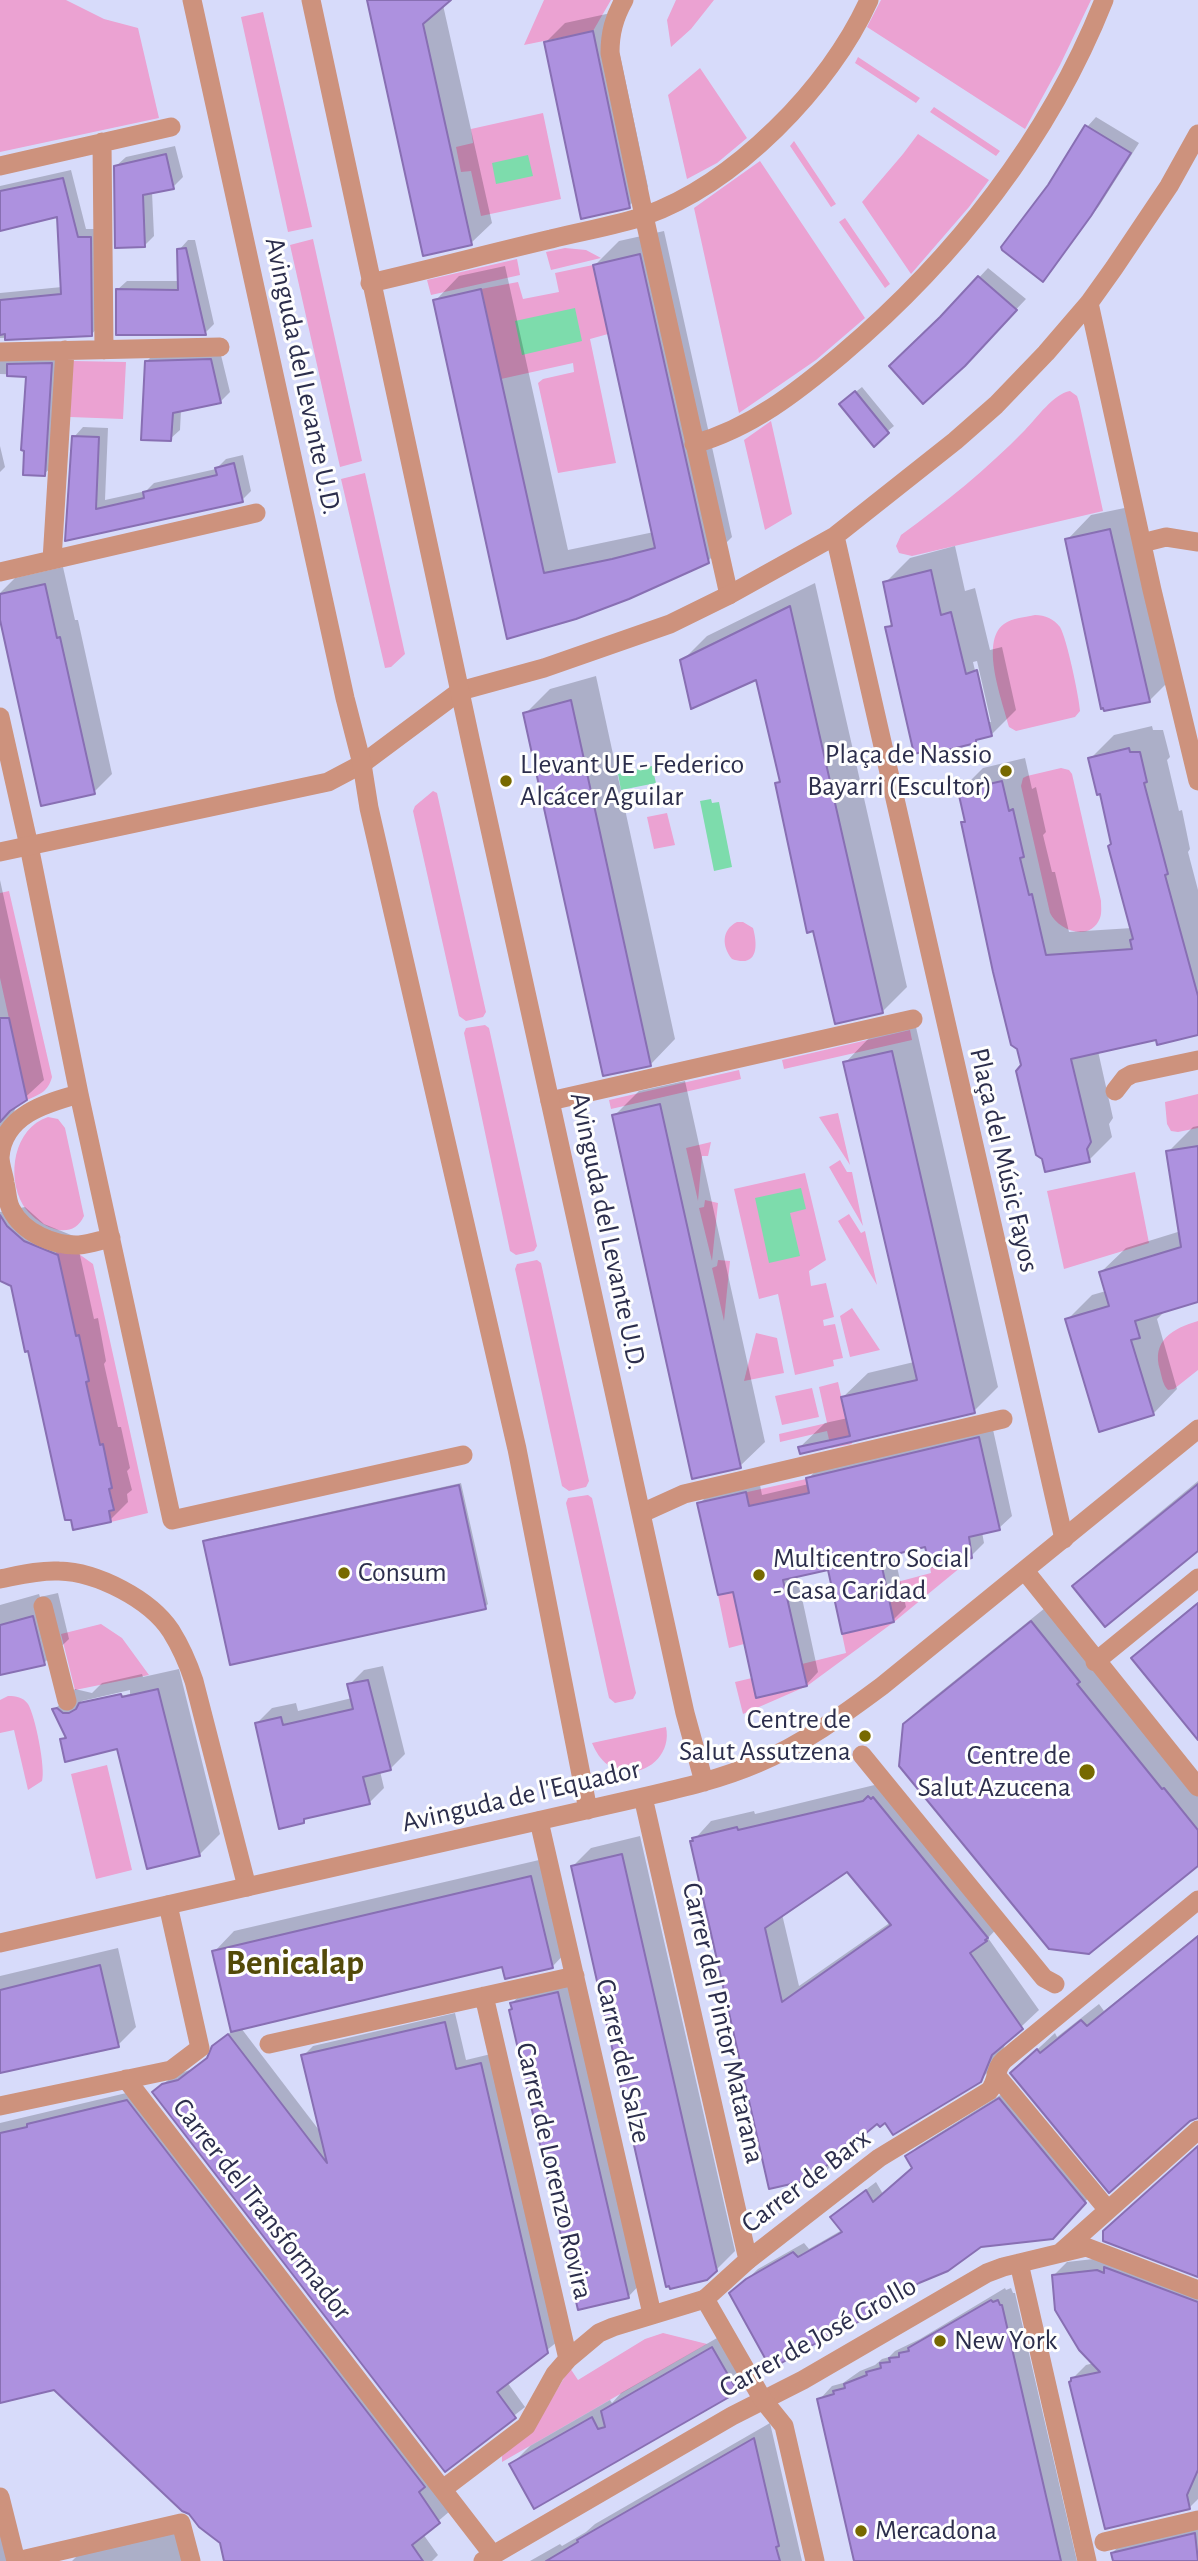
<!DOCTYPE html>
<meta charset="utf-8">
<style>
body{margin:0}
canvas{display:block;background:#d7dbfa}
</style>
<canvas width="1198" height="2561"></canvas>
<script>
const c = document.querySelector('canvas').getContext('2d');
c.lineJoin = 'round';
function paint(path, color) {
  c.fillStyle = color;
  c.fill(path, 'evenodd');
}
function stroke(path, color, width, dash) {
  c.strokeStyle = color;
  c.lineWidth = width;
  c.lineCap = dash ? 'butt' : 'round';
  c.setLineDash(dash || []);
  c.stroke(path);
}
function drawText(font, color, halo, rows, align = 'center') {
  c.font = font + ' "Alegreya Sans",sans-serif';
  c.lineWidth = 6;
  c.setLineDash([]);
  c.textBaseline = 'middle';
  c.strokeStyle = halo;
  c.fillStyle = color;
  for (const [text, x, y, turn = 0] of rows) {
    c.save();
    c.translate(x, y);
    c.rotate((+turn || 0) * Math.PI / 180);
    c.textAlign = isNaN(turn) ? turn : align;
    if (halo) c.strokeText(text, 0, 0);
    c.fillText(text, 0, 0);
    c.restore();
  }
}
const green = new Path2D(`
 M0,0H66L104,19L138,28L159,118L0,152Z
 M544,0H611L593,31L524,45Z
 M676,0H714L691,29L671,47L667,20Z
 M881,0H1091L1060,65L1025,129L867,27Z
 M263,12L312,227L288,232L241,17Z
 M858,57L920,98L916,103L855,63Z
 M700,68L747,138L717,163L687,179L668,95Z
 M934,107L1000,151L996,156L930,112Z
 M543,113L561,199L481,216L471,171L461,172L456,147L473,143L471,129Z
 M918,134L989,180L969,207L911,274L862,202L903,154Z
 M794,141L836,204L831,207L790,146Z
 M760,161L865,318L816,360L739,413L694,208Z
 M845,218L890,284L885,288L839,222Z
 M313,239L362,461L340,467L290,245Z
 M565,248L586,250L601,258L551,270L546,252Z
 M517,259L520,275L431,295L427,280Z
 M593,265L608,334L590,339L616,463L558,473L538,383L543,379L574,372L573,363L501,379L481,289L518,282L523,299L559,292L555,273Z
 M73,361L126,362L123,419L70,417Z
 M1070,391L1077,396L1079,402L1103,511L912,556L899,553L896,546L901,535C945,503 987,469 1025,430C1037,418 1053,394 1070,391Z
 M771,421L792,514L765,530L744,440Z
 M365,473L405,654L391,667L385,668L341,479Z
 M1035,615C1045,615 1054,619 1060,627C1067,639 1079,697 1080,711L1075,717L1016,731L1009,727C1003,702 979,642 1004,624C1012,618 1026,617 1035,615Z
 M1061,768L1069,770L1072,774L1101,901C1101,907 1102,913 1100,918C1090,943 1058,930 1050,913L1021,786L1023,778L1027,776Z
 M433,791L437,793L486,1012L483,1017L466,1021L459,1016L413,811L415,806Z
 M667,813L675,845L654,849L647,817Z
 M9,891L52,1077C48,1092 40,1094 27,1100L0,978V893Z
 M737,922H743L753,928C758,946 758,968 732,959C722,947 721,930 737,922Z
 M485,1025L489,1028L537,1246L534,1251L516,1255L510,1251L464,1033L466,1028Z
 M910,1030L912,1040L784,1069L782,1060Z
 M739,1070L741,1079L737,1080L611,1109L609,1100Z
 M1198,1094V1128L1178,1132L1171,1131L1167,1124L1165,1102Z
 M838,1113L850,1165L819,1117Z
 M48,1117L58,1119L65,1128L84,1216C71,1245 35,1224 23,1205C6,1176 14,1128 48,1117Z
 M711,1142L708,1156H702L698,1201L686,1148Z
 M840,1160L847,1172H852L863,1226L829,1167Z
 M1135,1172L1149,1243L1064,1269L1047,1191Z
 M805,1173L826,1260L809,1271L811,1286L826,1283L834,1317L823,1320L824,1326L835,1324L843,1358L833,1360L834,1366L795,1375L778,1294L759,1299L734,1189Z
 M705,1200L718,1203L712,1261L699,1208L704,1207Z
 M849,1214L861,1233L865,1231L877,1285L838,1221Z
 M56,1252L79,1254L93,1264L148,1513L111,1522L109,1511L114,1509Z
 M537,1260L541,1263L589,1481L586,1487L569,1491L562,1486L515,1269L517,1264Z
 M718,1260L730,1261L724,1321L712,1268L717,1266Z
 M852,1308L880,1350L850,1357L840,1316Z
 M1198,1321V1370L1174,1389L1168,1390C1163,1385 1162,1378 1160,1370C1151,1341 1173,1328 1198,1321Z
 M756,1333L777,1338L784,1373L744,1381Z
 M838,1382L852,1444L831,1448L827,1431L780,1442L779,1434L827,1423L819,1387Z
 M812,1388L819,1417L782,1425L775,1396Z
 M806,1479L810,1492L700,1518L698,1503Z
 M588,1495L592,1498L636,1693L633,1699L615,1703L609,1698L566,1503L568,1498Z
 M972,1558L894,1622L807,1686L743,1714L735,1682L752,1678L757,1697L806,1686L802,1664L846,1653L842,1634L894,1622L886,1585L931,1573L930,1567Z
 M733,1592L744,1644L729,1648L718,1595Z
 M101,1624L122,1638L149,1675L75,1690L61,1634Z
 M8,1696C16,1696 23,1697 28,1704C35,1715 46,1769 42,1781L28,1790L14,1730L0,1733V1700Z
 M666,1727C673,1760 636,1784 608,1765C600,1759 596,1752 592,1743Z
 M107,1765L132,1870L96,1879L71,1774Z
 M663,2333L707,2344L502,2462V2456L536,2425L570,2368L578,2380L645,2339Z`);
const water = new Path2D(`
 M528,155L533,176L496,184L492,163Z
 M575,308L582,341L522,355L515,321Z
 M652,766L656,783L621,790L618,774Z
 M711,799L712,803L719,802L732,867L714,871L700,801Z
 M801,1188L806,1209L790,1213L800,1256L769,1263L755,1198Z`);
const shadow = new Path2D(`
 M374,0H448L443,5L492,223L471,243Z
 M611,13L648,187L629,206L546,42L565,23Z
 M1096,117L1139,143L1099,206L1043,279L1057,174L1087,127Z
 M175,146L183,177L173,187L152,192L154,236L144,246L116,166L126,157Z
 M71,170L86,229H98L99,326L91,335L0,338V293L62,287L59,215L0,229V186Z
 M664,231L732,537L708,561L509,636L435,301L459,276L505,266L568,550L654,532L595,265L619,241Z
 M188,240H195L214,324L205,333L117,290L127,281H179V250Z
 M988,268L1026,299L974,354L945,314Z
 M0,350L60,355L53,466L44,474L28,375L0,374Z
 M220,351L230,392L220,402L181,410L180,430L170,439L146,362L156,352Z
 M862,387L894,426L872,444L848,398Z
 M83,427L108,428L105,500L146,491L154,483L216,469L226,459L243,455L251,491L242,500L67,539L74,437Z
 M0,446L5,467L0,472Z
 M1134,506L1174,676L1149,701L1067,540L1091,515Z
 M955,546L965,591L975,588L990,650L1002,647L1016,710L991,735L980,737L975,742L924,750L887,628L893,622L885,583L910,558ZM977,661L991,722H987L973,662Z
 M63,567L75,620H78L112,774L94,792L0,611V593L15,578Z
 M815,583L907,987L882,1012L777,784L781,780L757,677L682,661L707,636Z
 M596,676L675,1039L651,1064L605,1074L525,714L550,689Z
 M1152,726L1153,730H1163L1170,757L1167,760L1179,811L1182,810L1190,849L1188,852L1198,890V1034L1157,1038L1098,1051L1113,1118L1109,1124L1112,1137L1089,1160L1023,1065L963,823L966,820L960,791L983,768L1025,758L1032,789L1036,787L1046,832L1043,835L1052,872H1055L1069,932L1132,928L1101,792L1090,759L1114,735Z
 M0,880L44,1080L17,1105L7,1128L0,1135Z
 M916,1027L998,1387L974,1411L800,1447L825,1423L848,1418L843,1397L868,1373L914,1362L845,1063L869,1038Z
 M685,1081L765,1442L740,1466L614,1116L639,1091Z
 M1198,1126V1300L1164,1312L1157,1319L1177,1389L1153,1414L1067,1320L1092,1295L1106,1291L1101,1272L1126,1248L1181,1231L1168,1152L1193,1127Z
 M25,1207L44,1224L76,1237L94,1319L98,1318L106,1361L104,1364L118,1427H121L130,1468L127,1471L132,1490L127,1494L128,1502L110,1520L30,1349L10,1275L0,1278V1212Z
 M992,1425L1012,1516L999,1528L982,1532L984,1543L971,1556L926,1545L894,1553L906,1607L893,1620L829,1568L797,1575L818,1672L806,1685L734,1590L699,1504L712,1491L759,1480L762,1495L809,1484L808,1479L820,1466Z
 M1198,1481V1549L1074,1587L1096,1565Z
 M461,1483L488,1604L485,1607L204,1542L207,1539Z
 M58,1593L69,1639L44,1663L0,1674V1605L39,1594L40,1597Z
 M1198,1602V1738L1133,1658L1151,1640Z
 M1050,1604L1198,1789V1864L904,1725L923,1706Z
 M383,1666L405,1754L390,1769L380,1771L384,1788L369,1803L308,1816L304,1821L257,1723L272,1708L296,1703L298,1711L352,1698L349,1685L364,1670Z
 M179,1669L220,1834L199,1855L118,1747L62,1740L67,1735L54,1710L75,1689L92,1693L102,1683L142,1674L143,1677ZM130,1690V1694L77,1705L82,1701Z
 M891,1781L1002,1923L988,1938L1039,2010L1007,2040L998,2062L980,2080L878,2122L837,2155L838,2159L821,2176L692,1842L711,1821L754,1811L755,1814ZM848,1869L891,1922L799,1986L782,1914Z
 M640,1836L735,2251L716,2270L573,1866L591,1848Z
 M552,1857L572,1946L552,1967L504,1965L241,2028L322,2134L303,2056L313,2046L455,2013L466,2060L491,2054L557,2342L507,2382L525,2407L445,2470L154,2092L174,2075L190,2070L210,2055L213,2047L233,2030L214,1952L234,1931Z
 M1198,1935V2110L1012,2073L1055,2033L1057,2037L1099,2004L1104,2011Z
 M118,1948L136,2027L118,2045L0,2072V1976Z
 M580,1972L649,2275L628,2297L511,2010L513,2007L512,2003L534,1982Z
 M1010,2089L1094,2192L1062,2227L981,2246L889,2299L880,2307L742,2284L758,2269L804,2243L809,2249L842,2230L832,2217L842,2208L876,2182L883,2194L914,2167L907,2157L917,2147Z
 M139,2090L450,2511L423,2534L438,2555L432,2561H226L221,2542L55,2388L0,2401V2123Z
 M1111,2257L1198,2284V2499L1189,2508L1073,2378L1086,2365L1094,2363L1054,2275L1067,2262Z
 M1005,2288L1006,2290L1011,2288L1013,2293H1015L1077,2561H856L819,2400L832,2386L843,2383L860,2371L875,2365L882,2359L889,2357L895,2351L920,2339Z
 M731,2330L755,2372L737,2390L511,2465L530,2446L610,2400L612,2403L621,2393Z
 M770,2423L802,2561H530L560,2544L562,2546L586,2532L595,2524Z
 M0,2512L15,2561H0Z
 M1198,2523V2561H1113L1111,2554L1124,2541Z
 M176,2529L184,2561H72L86,2547Z`);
const building = new Path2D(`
 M367,0H451L423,24L472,245L423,256Z
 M593,31L630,208L581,219L544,42Z
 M1085,125L1131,153L1091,216L1043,282L1002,250L1001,247L1048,185Z
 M166,154L174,189L143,195L145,247L115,248L114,166Z
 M63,178L78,237H91L92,336L5,340V334L0,335V300L61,294L57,217L0,231V191Z
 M186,248L206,335H116V289L178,290L177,249Z
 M640,254L709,563L629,599L576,619L507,639L433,300L481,289L544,573L612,559L655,548L593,265Z
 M978,276L1017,310L965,366L923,404L889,366L940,317Z
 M211,359L221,403L173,413L171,441L141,440L145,361Z
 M52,363L45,476L23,475L24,451L21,450L26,377L7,376V364Z
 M855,391L889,433L874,447L839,404Z
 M72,436L99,437L96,509L144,498L143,492L217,475L215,468L234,463L243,502L65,541Z
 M1110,529L1150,702L1104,711L1103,708L1101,709L1065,539Z
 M931,570L941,615L951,612L966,674L977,670L992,736L976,740V743L923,756L922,752L914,754L885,627L892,626L883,582Z
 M45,584L57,638L60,637L95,794L41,806L0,620V594Z
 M790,606L883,1013L835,1024L813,931L807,933L803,914L775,783L780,782L756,680L691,709L680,660Z
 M571,700L651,1066L603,1076L523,713Z
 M1129,748L1130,752H1140L1147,782L1144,783L1168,874L1165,875L1198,996V1035L1157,1045L1156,1040L1071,1059L1091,1142L1087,1149L1090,1162L1045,1172L1042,1159L1036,1155L1016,1071L1021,1065L1017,1049L1011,1045L993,972L961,822H965L958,791L1002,781L1009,811L1013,809L1024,857L1020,858L1029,895L1032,894L1046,955L1132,949L1130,940L1133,939L1108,846L1111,844L1100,794L1097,795L1088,758Z
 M0,1018H9L27,1100L10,1111L0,1122Z
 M892,1051L975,1413L800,1454L798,1447L850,1436L841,1397L917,1380L843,1062Z
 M660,1104L741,1468L692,1479L612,1115Z
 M1198,1146V1302L1135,1321L1140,1338L1131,1340L1154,1415L1099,1432L1065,1319L1109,1306L1099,1272L1181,1247L1166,1151Z
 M0,1215L7,1226L24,1241L58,1255L76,1336L79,1335L89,1381L86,1382L100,1445L103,1444L112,1488L109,1489L114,1510L109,1511L111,1522L73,1530L71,1520H65L28,1351L25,1352L11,1286L0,1281Z
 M979,1437L1000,1530L969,1537L972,1558L930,1567L925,1547L880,1558L894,1622L842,1634L828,1570L783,1580L807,1686L756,1698L733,1592L718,1595L697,1503L746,1492L749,1506L809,1493L806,1478Z
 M1198,1484V1551L1105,1627L1072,1586Z
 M459,1485L486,1609L230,1665L203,1541Z
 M1198,1603V1740L1131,1658Z
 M33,1616L45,1665L0,1675V1625Z
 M1031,1621L1080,1682L1077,1684L1162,1789L1164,1788L1198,1830V1866L1089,1954L1049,1949L899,1766L903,1724Z
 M368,1680L391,1770L363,1777L370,1804L304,1819V1823L279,1829L255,1723L281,1717L283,1725L353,1709L347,1684Z
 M158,1689L200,1856L147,1869L117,1749L65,1762L60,1739L66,1738L52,1709L57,1708L63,1713H69L76,1709L79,1703L121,1694L122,1697Z
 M868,1796L871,1799L873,1797L988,1938L985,1940L987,1941L970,1953L1023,2029L992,2055L981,2082L893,2135L885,2123L880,2127L877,2124L820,2171L822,2177L769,2189L690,1841H693L692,1838L737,1827L738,1830L863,1801ZM847,1872L891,1925L782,2002L765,1928Z
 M622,1854L717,2271L707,2280L670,2289L669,2286L666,2287L571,1866Z
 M531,1876L553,1968L505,1979L502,1967L231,2032L212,1951Z
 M1198,1936V2118L1190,2121L1109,2193L1010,2073L1037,2049L1040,2053L1081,2020L1087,2026Z
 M100,1965L119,2047L0,2073V1990Z
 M558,1992L629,2298L578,2310L509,2010L512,2009L510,2003Z
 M445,2022L456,2069L481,2063L548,2353L497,2392L516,2418L445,2472L152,2092L162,2084L178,2080L207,2058L212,2046L228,2034L327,2163L301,2055Z
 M999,2098L1086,2203L1053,2239L981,2247L948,2271L919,2283L880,2306L881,2309L858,2322L841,2332L839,2330L771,2369L729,2293L746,2279L793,2252L798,2257L842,2232L830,2217L866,2190L873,2202L912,2168L905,2156Z
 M127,2100L425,2487L419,2492L440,2523L412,2545L423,2561H224L220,2543L199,2527L189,2514L182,2511L54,2390L0,2403V2133L27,2127V2124Z
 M1198,2146V2277L1103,2241V2231Z
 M1104,2267L1198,2302V2470L1187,2495L1190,2509L1105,2529L1069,2382L1071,2381V2378L1100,2372L1079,2350L1055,2310L1052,2275L1097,2270L1104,2273Z
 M991,2300L993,2302L998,2300L1000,2305H1002L1061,2561H854L817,2399L834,2394L833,2391L845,2388L844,2384L867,2375L866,2372L881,2368L880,2363L890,2362L889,2358L899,2357V2353L909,2351L908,2348Z
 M712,2347L738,2392L534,2509L509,2464L592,2417L598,2429L605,2427L601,2411Z
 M754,2438L779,2546L776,2547L780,2561H546L578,2542L577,2540Z
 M1195,2533L1198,2561H1113L1111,2553Z`);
const pedestrian = new Path2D(`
 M624,0C614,18 610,33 610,53L644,216L729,595
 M102,142L104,350
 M0,166L171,127
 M370,283C431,269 491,253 551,239C582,231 615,226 644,216C735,184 830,87 869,0
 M0,352L220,347
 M694,444C751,428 797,392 842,354C955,258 1049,139 1104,0
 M52,560L65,350
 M0,572L256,513
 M0,717L29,846L79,1094L172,1520L463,1455
 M79,1094C46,1103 3,1115 0,1157C0,1165 4,1175 5,1183C7,1191 7,1202 11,1209C23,1233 54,1246 79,1245C90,1244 101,1240 111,1238
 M550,1101L913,1019
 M642,1513L684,1494L1003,1419
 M43,1606L67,1701
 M862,1755L1044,1978L1055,1984
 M1104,2542L1198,2520
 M17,2561L181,2523L191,2561`);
const minor = new Path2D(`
 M1089,303L1152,590L1198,781
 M835,536L1064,1539
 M1142,543L1166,537L1198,542
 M0,852L328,782L362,764L460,691L544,668L670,624L729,595L835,536L955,441L996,405L1046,353L1089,303L1114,268L1169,186L1198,134
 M1115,1091L1125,1078L1132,1074L1198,1060
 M1025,1571L1198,1787
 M0,1579C20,1575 39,1570 59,1571C97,1572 150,1599 171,1631C181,1647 188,1663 194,1681L247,1887
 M1095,1662L1198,1578
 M539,1821L652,2314
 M484,1996L568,2359
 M269,2044L575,1976
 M996,2075L1108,2210
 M126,2079L493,2555
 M0,2106L171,2070L200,2048L168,1905
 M1061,2252L1198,2130
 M748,2260L879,2158L989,2091C998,2082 994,2069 1004,2060L1198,1900
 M1019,2263L1087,2561
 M443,2489L526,2426L555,2374L568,2359L599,2333L613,2327L705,2299
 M0,2497L16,2561
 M483,2561L732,2416L803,2380L987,2273L1003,2267L1086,2247L1198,2290`);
const tertiary = new Path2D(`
 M192,0L345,698L362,764L369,808L517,1449L588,1810
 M311,0L471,743L685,1713L704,1782
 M643,1797L748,2260L705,2299L763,2400L784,2426L815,2561
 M0,1943L643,1797C682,1788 721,1779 758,1763C803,1744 843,1715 882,1686L1198,1429`);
const markers = [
 [1006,771,7,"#776900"],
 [506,781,7,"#776900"],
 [344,1573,7,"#776900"],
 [759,1575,7,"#776900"],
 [865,1736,7,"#776900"],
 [1087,1772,9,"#776900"],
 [940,2341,7,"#776900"],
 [861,2531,7,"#776900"]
];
const streetNames = [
 ["Avinguda del Levante U.D.",303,376,78],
 ["Plaça del Músic Fayos",1004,1160,77],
 ["Avinguda del Levante U.D.",608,1231,78],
 ["Avinguda de l'Equador",521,1796,-13],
 ["Carrer del Pintor Matarana",723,2023,77],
 ["Carrer del Salze",623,2061,77],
 ["Carrer de Lorenzo Rovira",554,2171,77],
 ["Carrer de Barx",806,2181,-37],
 ["Carrer del Transformador",262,2209,52],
 ["Carrer de José Grollo",818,2337,-29]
];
const poiNames = [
 ["Plaça de Nassio",992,755,"right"],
 ["Bayarri (Escultor)",992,787,"right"],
 ["Llevant UE - Federico",520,765],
 ["Alcácer Aguilar",520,797],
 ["Multicentro Social",773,1559],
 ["- Casa Caridad",773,1591],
 ["Consum",358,1573],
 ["Centre de",851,1720,"right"],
 ["Salut Assutzena",851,1752,"right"],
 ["Centre de",1071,1756,"right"],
 ["Salut Azucena",1071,1788,"right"],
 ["New York",954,2341],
 ["Mercadona",875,2531]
];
const districtNames = [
 ["Benicalap",295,1963]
];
paint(green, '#eba2d2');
paint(water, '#7ddcac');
paint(shadow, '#0003');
paint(building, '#ad91df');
stroke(building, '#886fb3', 2);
stroke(pedestrian, '#cd927d', 19);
stroke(minor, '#cd927d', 19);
stroke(tertiary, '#cd927d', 19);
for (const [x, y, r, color] of markers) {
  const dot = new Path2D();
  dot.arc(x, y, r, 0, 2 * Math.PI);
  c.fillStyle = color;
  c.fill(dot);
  stroke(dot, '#fefefe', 2.5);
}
drawText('28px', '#2c2e4c', '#fefefe', streetNames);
drawText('28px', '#2c2e4c', '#fefefe', poiNames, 'left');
drawText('bold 35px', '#534a08', '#fefefe', districtNames);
</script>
